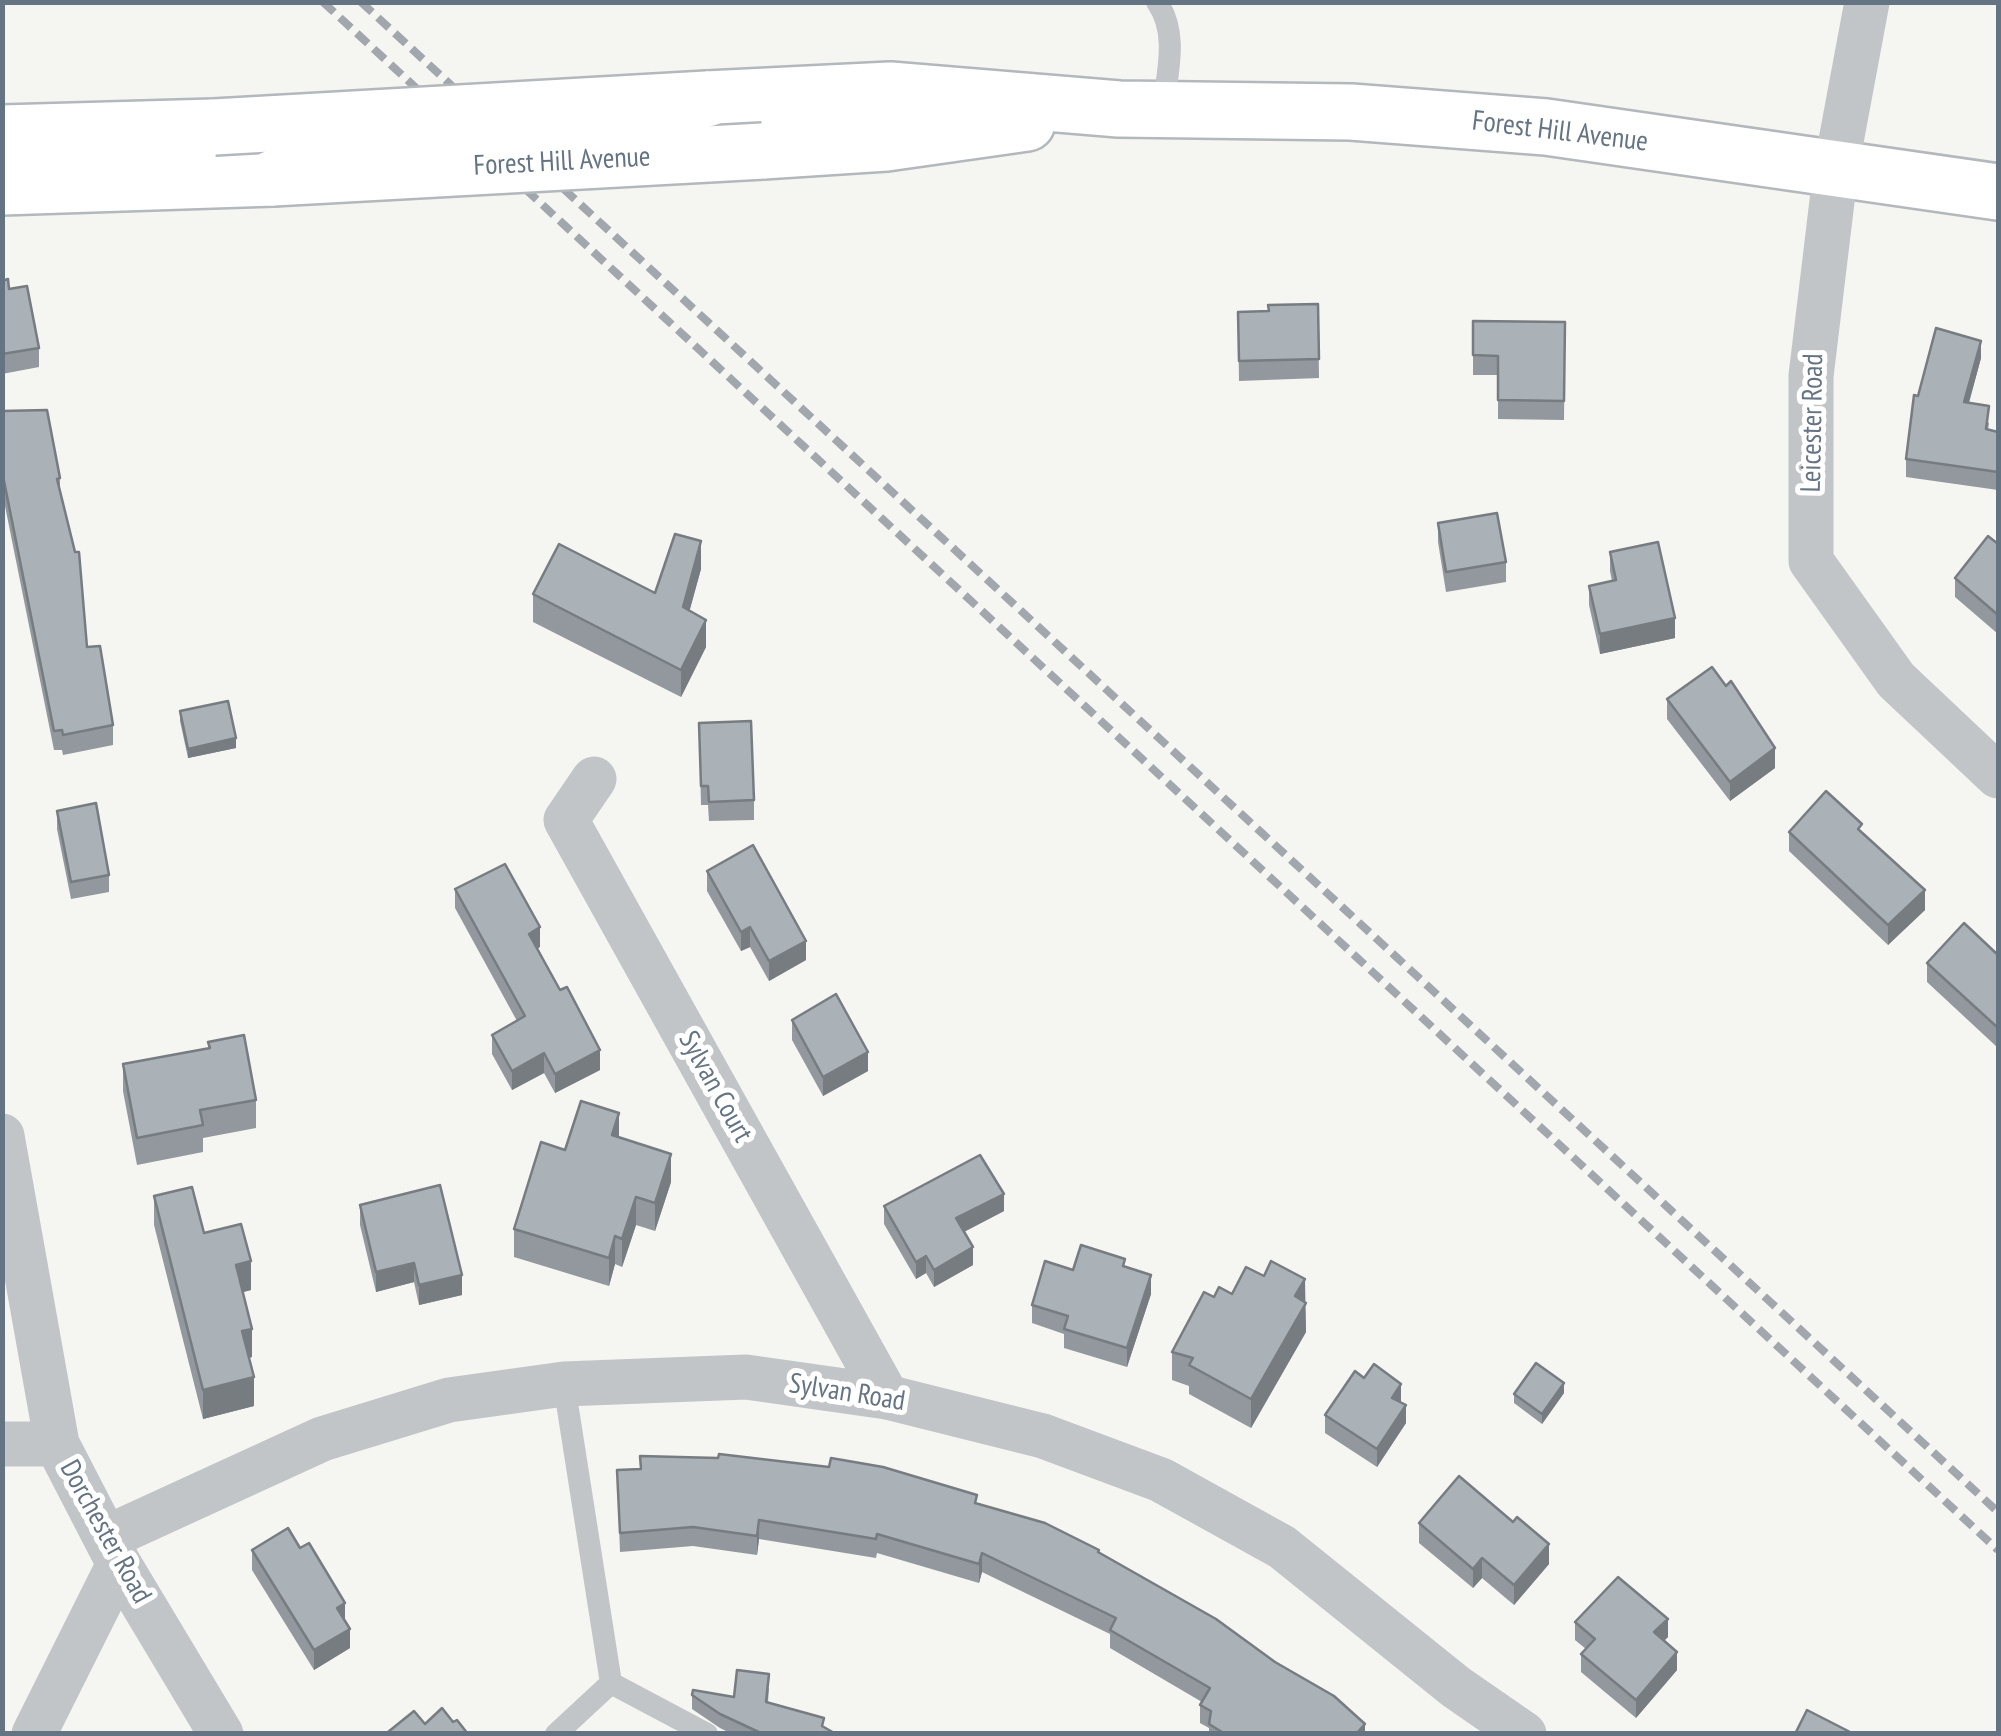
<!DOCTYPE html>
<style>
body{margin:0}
#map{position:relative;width:2001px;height:1736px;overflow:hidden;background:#f5f5f2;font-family:"PT Sans Narrow",sans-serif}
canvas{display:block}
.frame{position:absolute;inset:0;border:5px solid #657483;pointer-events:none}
</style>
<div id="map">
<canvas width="2001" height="1736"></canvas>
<div class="frame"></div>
</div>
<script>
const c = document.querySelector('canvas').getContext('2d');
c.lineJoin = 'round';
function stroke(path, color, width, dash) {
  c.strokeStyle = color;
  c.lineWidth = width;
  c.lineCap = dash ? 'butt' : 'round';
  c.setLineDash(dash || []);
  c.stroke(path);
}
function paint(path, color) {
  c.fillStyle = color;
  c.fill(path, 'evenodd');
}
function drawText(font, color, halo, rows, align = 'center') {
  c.font = font + ' "PT Sans Narrow",sans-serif';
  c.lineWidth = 10;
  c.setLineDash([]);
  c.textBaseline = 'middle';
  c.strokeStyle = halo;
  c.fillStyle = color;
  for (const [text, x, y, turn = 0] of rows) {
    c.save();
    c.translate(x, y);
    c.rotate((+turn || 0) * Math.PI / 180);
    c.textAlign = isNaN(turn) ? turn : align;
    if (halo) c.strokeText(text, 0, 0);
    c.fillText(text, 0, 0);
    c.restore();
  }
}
const lane = new Path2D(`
 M1157,2C1179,34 1167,73 1163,109
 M611,1683L707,1734
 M556,1734L611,1683L564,1384`);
const street = new Path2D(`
 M1867,2L1836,168L1811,376V561L1896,680L1998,776
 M594,779L566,820L887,1397
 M2,1136L57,1444L119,1564L221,1734
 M2,1444H57
 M106,1538L322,1439L449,1400L564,1384L746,1377L887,1397L1043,1436L1161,1480L1282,1547L1456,1687L1524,1734
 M34,1734L119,1564`);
const secondary = new Path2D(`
 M707,99L890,90L1119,109L1351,112L1546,127L1998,192
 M2,133L214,127
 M763,151L886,143L1027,123
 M2,187L273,178`);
const rail = new Path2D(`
 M323,2L1998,1550
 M361,2L1998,1512`);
const secondaryBridge = new Path2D(`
 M214,127L707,99
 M273,178L763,151`);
const wall = new Path2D(`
 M2,281L9,289L39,348V367L2,374Z
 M1318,304L1319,378L1239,381L1238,312L1268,311Z
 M1473,321L1565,322L1564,420L1498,419V375H1473Z
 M1981,358L1969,403L1989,423L1988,430L1998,432V490L1906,477V459L1918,396Z
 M2,411L60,478V491L87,647L113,725V745L63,755L62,750H54L2,491Z
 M1438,523L1506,562V582L1446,592L1438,542Z
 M1998,544V634L1955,597V578Z
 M1610,552L1675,638L1600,654L1589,605V586L1612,581L1610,571Z
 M701,569L689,611L706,647L681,697L533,622V594L655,593Z
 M1667,699L1775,768L1730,801L1667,719Z
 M180,711L236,748L188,758L180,721Z
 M699,723L754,800V820L709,821L708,805H701Z
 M57,811L109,875V892L71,899L57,829Z
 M1789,832L1925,910L1888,945L1789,851Z
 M707,871L806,960L769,981L750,947L741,951L707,891Z
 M455,889L540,947L538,948L600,1070L555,1093L544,1073L512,1090L492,1054V1035L517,1021L455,908Z
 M1998,955V1048L1927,982V963Z
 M792,1020L868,1071L823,1096L792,1040Z
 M208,1042L256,1100V1128L203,1138V1152L137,1165L123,1091V1064L208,1049Z
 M619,1137L671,1182L655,1231L636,1225L622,1267L615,1264L609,1286L514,1257V1229L565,1150Z
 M154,1196L204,1233L251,1290L243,1292L252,1357L249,1358L254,1406L203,1419L154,1225Z
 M360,1205L462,1295L419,1305L414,1282L376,1292L360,1225Z
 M884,1206L1004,1211L964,1232L973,1265L934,1287L926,1273L916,1279L884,1224Z
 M1125,1267L1151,1294L1127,1367L1064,1348V1334L1032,1323V1305L1073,1270Z
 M1232,1294L1305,1302L1306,1332L1251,1428L1189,1394V1386L1172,1380V1352L1214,1297Z
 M1564,1393L1542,1424L1514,1403V1394Z
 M1401,1402L1406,1423L1377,1467L1325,1433V1415Z
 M640,1456L977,1503L1099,1553L1365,1734H1209V1728L1200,1723V1705L1202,1702L1110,1648V1634L982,1572L979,1583L877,1553L876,1558L759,1539L757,1555L693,1546L620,1552L617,1470L640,1469Z
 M1419,1523L1549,1564L1514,1605L1482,1578L1473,1588L1419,1543Z
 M252,1550L345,1622L350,1648L314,1670L252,1570Z
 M1575,1622L1668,1637L1664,1641L1677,1670L1636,1718L1581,1672V1654L1586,1649L1575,1640Z
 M769,1688L768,1702L836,1734H732L720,1728L692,1709V1695L734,1697Z`);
const shadedWall = new Path2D(`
 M1981,341V358L1964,420V402Z
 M701,541V569L683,635V607Z
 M1675,618V638L1600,654V634Z
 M706,620V647L681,697V670Z
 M236,738V748L188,758V749Z
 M1775,748V768L1730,801V782Z
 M1925,890V910L1888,945V925Z
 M540,927V947L529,953V934Z
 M750,927V947L741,951V932Z
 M806,941V960L769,981V961Z
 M600,1050V1070L555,1093V1074Z
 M868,1052V1071L823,1096V1077Z
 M544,1053V1073L512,1090V1071Z
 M619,1113V1141L612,1135Z
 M671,1154V1182L655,1231V1203Z
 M1004,1194V1211L956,1236V1218Z
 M636,1197V1225L622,1267V1239Z
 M615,1236V1264L609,1286V1258Z
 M973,1247V1265L934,1287V1270Z
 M926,1256V1273L916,1279V1262Z
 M251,1261V1290L236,1294V1265Z
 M414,1263V1282L376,1292V1272Z
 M462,1275V1295L419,1305V1285Z
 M1151,1275V1294L1127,1367V1348Z
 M1305,1279L1306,1332L1251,1428V1399L1295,1296Z
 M252,1329V1357L242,1360V1331Z
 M254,1377V1406L203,1419V1390Z
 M1564,1383V1393L1542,1424V1414Z
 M1401,1384V1402L1392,1398Z
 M1406,1405V1423L1377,1467V1449Z
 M759,1520V1539L757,1555V1536Z
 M1549,1544V1564L1514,1605V1585Z
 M982,1553V1572L979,1583V1564Z
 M1482,1558V1578L1473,1588V1569Z
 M345,1603V1622L337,1608Z
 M1668,1619V1637L1654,1650V1632Z
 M350,1629V1648L314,1670V1650Z
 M1677,1652V1670L1636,1718V1700Z
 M1365,1724V1734H1356Z`);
const building = new Path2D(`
 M8,279L9,289L27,286L39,348L2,354V281Z
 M1318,304L1319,359L1239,361L1238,312L1269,311L1268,305Z
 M1473,321L1565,322L1564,401L1498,400V356L1473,355Z
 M1936,328L1981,341L1964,402L1989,406L1986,429L1998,432V472L1906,459L1914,395L1918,396Z
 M47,410L60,478L57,479L75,552H79L87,647L100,646L113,725L63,735L62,730L54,731L2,471V411Z
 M1497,513L1506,562L1446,572L1438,523Z
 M675,534L701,541L683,607L706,620L681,670L533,594L559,544L655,593Z
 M1988,536L1998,544V615L1955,578Z
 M1658,542L1675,618L1600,634L1589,586L1616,580L1610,552Z
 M1712,667L1726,686L1731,681L1775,748L1730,782L1667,699Z
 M228,701L236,738L188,749L180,711Z
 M751,721L754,800L709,802L708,786H701L699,723Z
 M1826,791L1862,824L1858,829L1925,890L1888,925L1789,832Z
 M96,803L109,875L71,882L57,811Z
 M753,845L806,941L769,961L750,927L741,932L707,871Z
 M505,864L540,927L529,934L560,990L567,987L600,1050L555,1074L544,1053L512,1071L492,1035L525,1016L455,889Z
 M1964,923L1998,955V1028L1927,963Z
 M836,994L868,1052L823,1077L792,1020Z
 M244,1035L256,1100L200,1110L203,1125L137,1138L123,1064L210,1048L208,1042Z
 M581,1101L619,1113L612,1135L671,1154L655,1203L636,1197L622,1239L615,1236L609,1258L514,1229L541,1142L565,1150Z
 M980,1155L1004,1194L956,1218L973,1247L934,1270L926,1256L916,1262L884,1206Z
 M440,1185L462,1275L419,1285L414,1263L376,1272L360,1205Z
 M192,1187L204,1233L241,1224L251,1261L236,1265L252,1329L242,1331L254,1377L203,1390L154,1196Z
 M1081,1245L1125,1259L1123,1266L1151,1275L1127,1348L1064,1329L1068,1316L1032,1305L1045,1261L1073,1270Z
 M1271,1261L1305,1279L1295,1296L1306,1303L1251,1399L1189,1365L1193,1358L1172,1352L1204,1292L1214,1297L1219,1287L1232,1294L1246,1267L1264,1276Z
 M1536,1363L1564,1383L1542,1414L1514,1394Z
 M1374,1364L1401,1384L1392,1398L1406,1405L1377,1449L1325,1415L1355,1371L1364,1378Z
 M719,1454L829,1467L831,1458L883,1467L977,1495L975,1503L1045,1523L1099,1550L1098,1552L1216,1619L1275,1662L1334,1696L1365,1724L1356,1734H1225L1209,1724L1211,1711L1200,1705L1210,1688L1110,1630L1116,1618L982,1553L979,1564L877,1534L876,1539L759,1520L757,1536L693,1527L620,1533L617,1470L641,1469L640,1456L718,1458Z
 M1459,1476L1513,1522L1517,1517L1549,1544L1514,1585L1482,1558L1473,1569L1419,1523Z
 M288,1528L300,1548L309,1543L345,1603L337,1608L350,1629L314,1650L252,1550Z
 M1618,1577L1668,1619L1654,1632L1677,1652L1636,1700L1581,1654L1595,1639L1575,1622Z
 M737,1670L769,1674L766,1702L824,1718L822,1726L836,1734H763L720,1714L692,1695L693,1690L734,1697Z
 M442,1708L453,1722L457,1720L468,1734H389L388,1732L414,1711L425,1724Z
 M1807,1710L1854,1734H1795Z`);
const streetNames = [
 ["Forest Hill Avenue",1560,132,7],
 ["Forest Hill Avenue",562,162,-3],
 ["Leicester Road",1813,423,-89],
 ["Sylvan Court",715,1087,61],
 ["Sylvan Road",847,1393,9],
 ["Dorchester Road",105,1532,61]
];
stroke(secondary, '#b3b8bd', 60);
stroke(lane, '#c1c5c8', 22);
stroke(street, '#c1c5c8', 45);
stroke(secondary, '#fff', 55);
stroke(rail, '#a2a7ad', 8, [15, 8]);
stroke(secondaryBridge, '#b3b8bd', 60, []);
stroke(secondaryBridge, '#fff', 55);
paint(wall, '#92989d');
paint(shadedWall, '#777c80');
paint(building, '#aab1b7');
stroke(building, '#777c80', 2.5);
drawText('28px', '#657483', '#fff', streetNames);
</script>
